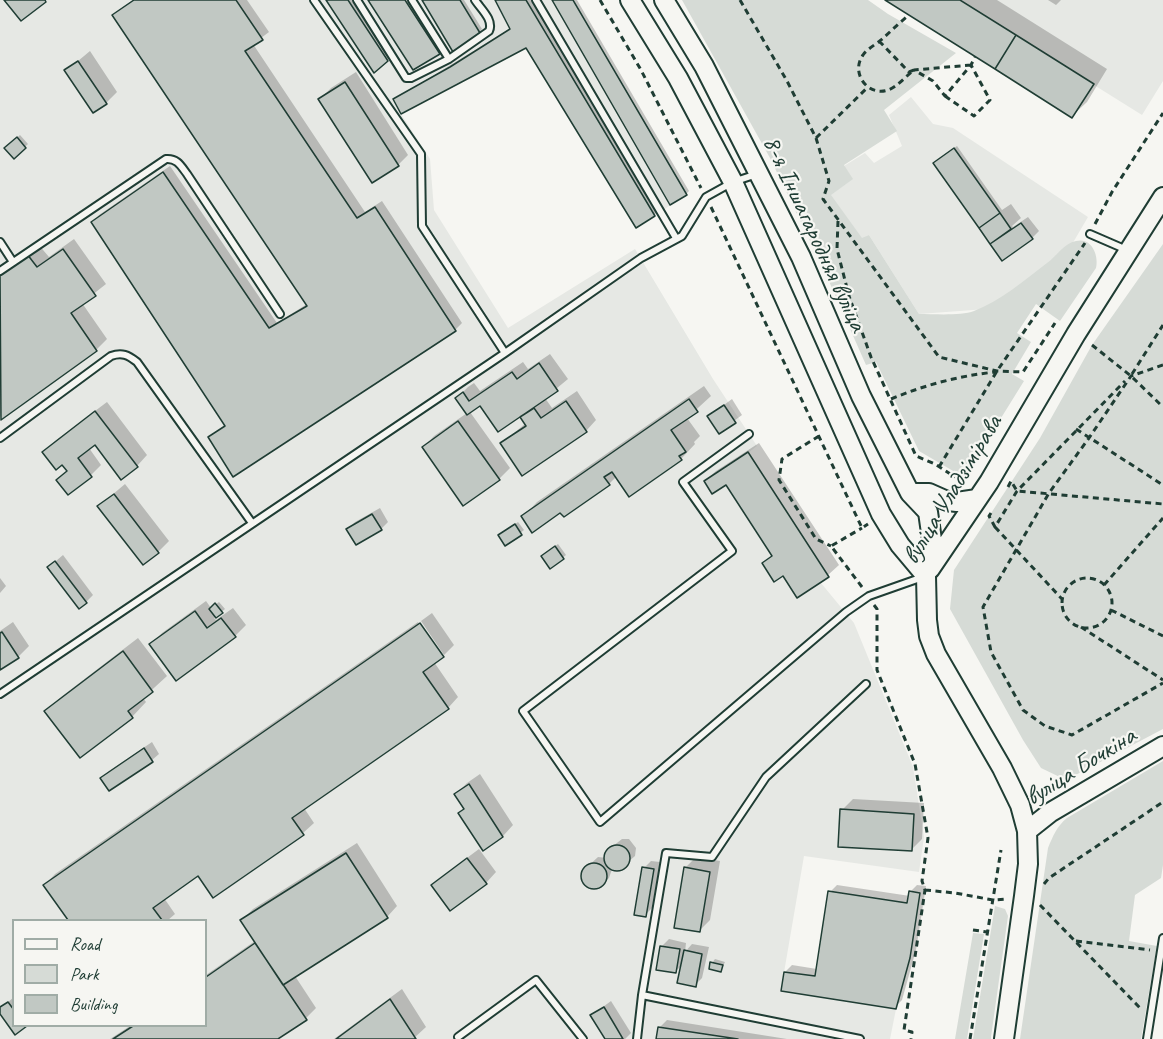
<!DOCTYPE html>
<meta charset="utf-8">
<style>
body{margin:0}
#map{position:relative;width:1163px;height:1039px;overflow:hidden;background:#f6f6f2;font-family:Caveat,sans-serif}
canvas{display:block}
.legend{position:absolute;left:12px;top:919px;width:195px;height:108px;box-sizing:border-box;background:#f6f6f2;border:2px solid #a0aca6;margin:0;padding:8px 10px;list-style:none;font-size:18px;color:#1f3d34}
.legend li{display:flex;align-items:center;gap:12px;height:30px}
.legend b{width:30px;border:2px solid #a0aca6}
</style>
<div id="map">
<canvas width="1163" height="1039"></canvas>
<ul class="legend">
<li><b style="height:8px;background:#f6f6f2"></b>Road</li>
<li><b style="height:16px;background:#d6dbd6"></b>Park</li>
<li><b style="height:16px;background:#c1c8c3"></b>Building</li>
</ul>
</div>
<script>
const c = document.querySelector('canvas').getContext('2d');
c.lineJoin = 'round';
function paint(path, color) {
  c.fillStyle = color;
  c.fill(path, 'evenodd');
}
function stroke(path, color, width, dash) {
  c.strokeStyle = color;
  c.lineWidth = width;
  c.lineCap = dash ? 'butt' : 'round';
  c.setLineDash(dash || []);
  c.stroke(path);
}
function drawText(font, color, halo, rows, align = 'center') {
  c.font = font + ' Caveat,sans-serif';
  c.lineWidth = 4.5;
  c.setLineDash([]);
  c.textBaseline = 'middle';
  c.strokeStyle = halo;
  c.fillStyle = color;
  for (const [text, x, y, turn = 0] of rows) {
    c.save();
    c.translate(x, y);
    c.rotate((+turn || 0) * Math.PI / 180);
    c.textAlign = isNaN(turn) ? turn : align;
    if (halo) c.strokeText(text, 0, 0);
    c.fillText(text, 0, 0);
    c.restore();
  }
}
const built = new Path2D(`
 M0,0H573L686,195L654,216L636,228L526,48L401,114L430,159L434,210L508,328L635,249L713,379L757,446L748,453L829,577L821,583L854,623L913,767L924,837L919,872L804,856L781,990L896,1009L890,1039H0ZM14,920H206V1026H14Z
 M885,0H1163V81L1142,115L1094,85L1072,118Z
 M911,97L933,124L953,128L1088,217L1071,246L1000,308L919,314L869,235L862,239L830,195L852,179L844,166L865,153L874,163L902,146L889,115Z`);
const green = new Path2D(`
 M682,0H868L888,14L956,53L884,110L897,131L844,165L853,179L831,195L862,238L869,235L919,314C934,314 961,316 974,311C1000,301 1025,280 1047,263C1056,257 1064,243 1076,241C1092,237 1099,256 1096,268L1060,321L1036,304L1017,333L1031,342L1012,374L1024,381L970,468L960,475L919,451L876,362L866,365L824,270L770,158Z
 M1163,244V729L1066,780L1041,768L1023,740L950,609L954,570L1040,438L1092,345Z
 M1163,761V865L1161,878L1135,895L1129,941L1157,946L1141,1039H1020L1048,848C1053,836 1057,826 1067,818Z
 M995,906L1005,909L1008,916L991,1037V1039H973Z
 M973,933L984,934L967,1039H955Z`);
const shadow = new Path2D(`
 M133,0H247L269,32L253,44L365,212L382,201L462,323L455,330L233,475L210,437L226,424L93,222L99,215L170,166L277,323L307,304L114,15Z
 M328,0H353L390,57L374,71Z
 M370,0H409L442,50L439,53Z
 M424,0H464L482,29L479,32Z
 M497,0H531L657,212L654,215L526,46L395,99L511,28Z
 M553,0H577L689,191L686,194Z
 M888,0H997L1107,69L1087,102L1072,116Z
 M1048,0H1061L1056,5Z
 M90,51L117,92L106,103L66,71Z
 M356,72L408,155L398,165L320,99L331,88Z
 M20,135L28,144L14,157L6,148Z
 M957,146L1002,210L1011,204L1021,218L1012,226L1013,227L1028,217L1039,231L1032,238L995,239L938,160Z
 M74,239L106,284L82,303L107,339L96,350L2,418L0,416V271L38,244L49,257Z
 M550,354L568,379L545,398L552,408L577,391L596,420L586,431L502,443L526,423L521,415L480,404L470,412L510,468L499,479L424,447L434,436L467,413L457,398L468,387L474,383L480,391L523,362L528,369Z
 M704,386L711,396L687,418L700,436L694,442L695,444L681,459L617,476L609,484L561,511L523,517L537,502Z
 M732,399L742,415L719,432L709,416Z
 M107,402L147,455L137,466L95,443L89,448L101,465L91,475L58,480L68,470L63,463L44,452L55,441Z
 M759,443L839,565L828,575L798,595L784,574L764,564L773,554L726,483L705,481L716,471Z
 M125,484L169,541L158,552L99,506Z
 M380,508L388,522L381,529H348L355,522Z
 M518,522L524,530L506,544L503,533Z
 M558,544L566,555L551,567L546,553Z
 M63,555L93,595L86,602L49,567Z
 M0,578L6,586L0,593Z
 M206,601L211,608L219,602L225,609L214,618L216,620L233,608L246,625L235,636L151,644L162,633Z
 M432,613L454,645L444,655L421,621Z
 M13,622L29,646L18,657L0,669V631Z
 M418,622L442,656L434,662L458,697L448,708L304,808L314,823L303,833L214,896L199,874L164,898L175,914L168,920H69L45,885L55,874Z
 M138,638L167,676L143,698L146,702L132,717L46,711L61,697Z
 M152,742L159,754L152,760L110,789L102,778L109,771Z
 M480,774L513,825L503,836L483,848L465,808L456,794L467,783Z
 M853,799L924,803L922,839L911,850L842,810Z
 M622,839H629L636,848L635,856L621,868L612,869L609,878L601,885L590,887L583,880L585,869L598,857L607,858L608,850Z
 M357,843L397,906L387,917L295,976L316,1008L306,1018L275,1039H110L130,1026H206V975L255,941L242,920L253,909Z
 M479,849L496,872L486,883L433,885L444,875Z
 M696,857L720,861L710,920L699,931L685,868Z
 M651,861L660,862L652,908L645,915L644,868Z
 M837,885L910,896V892L917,885L926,886L916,950L902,1000L895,1007L785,972L792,965L817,969L830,892Z
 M669,939L686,943L685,952L692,944L709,947L702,978L695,985L683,964L675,972L658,968L662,946Z
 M715,959L725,962L721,970L712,963Z
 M402,989L426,1027L413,1039H334Z
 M14,997V1026H25L15,1033L0,1012V1009Z
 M611,1001L631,1033L625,1039H607L592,1015Z
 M667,1020L787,1039H658L660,1027Z`);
const building = new Path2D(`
 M4,0H45L46,2L21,21Z
 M134,0H236L263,40L245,51L357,218L375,207L456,331L233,477L208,437L225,426L91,222L163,172L269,328L307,306L112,15Z
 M326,0H348L388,61L374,73Z
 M368,0H405L440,54L413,70Z
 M422,0H460L480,33L453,52Z
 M495,0H526L655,216L636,228L526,48L401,114L393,99L450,67L510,29Z
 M552,0H573L687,195L670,205Z
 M885,0H960L1016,35L995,69Z
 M1016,35L1094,84L1072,118L995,69Z
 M78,61L107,104L93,113L64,70Z
 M345,82L399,166L372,183L318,99Z
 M17,137L26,148L14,159L4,148Z
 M954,148L1000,213L979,228L933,163Z
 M1000,213L1011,229L990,244L979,228Z
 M1021,223L1033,239L1002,261L990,244Z
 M63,249L96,296L71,313L97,351L1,420L0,273L27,254L37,267Z
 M539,363L558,391L498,432L480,406L467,415L455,398L463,392L469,401L512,372L517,379Z
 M689,399L698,412L671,430L686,452L679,456L682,460L629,497L612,472L604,477L610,485L564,517L560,513L532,533L521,516Z
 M566,401L587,432L522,476L500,443L526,426L520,417L534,408L541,418Z
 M724,405L736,423L719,434L707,416Z
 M95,411L138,467L121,480L95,445L78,458L92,477L68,495L56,480L67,471L62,465L56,470L42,452Z
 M458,421L500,480L463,506L422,447Z
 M748,452L829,577L797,598L783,576L774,582L762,563L772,556L726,485L712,494L704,481Z
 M114,494L159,553L143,565L97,506Z
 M372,514L382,530L356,545L346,529Z
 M515,524L522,535L505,546L498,535Z
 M555,546L564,559L550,569L541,556Z
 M55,561L87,603L79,609L47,567Z
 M215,603L223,613L216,618L209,609Z
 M195,611L207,628L221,618L236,637L176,681L149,644Z
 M420,623L444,657L423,672L449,709L292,818L304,835L213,898L198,876L153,908L162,920H68L43,885Z
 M2,632L19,658L0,670V633Z
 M123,651L153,692L128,711L133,718L80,758L44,711Z
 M144,748L153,762L109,791L100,778Z
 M469,784L503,837L483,851L458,813L464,809L454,794Z
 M840,809L914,814L912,851L838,847Z
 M604 858a13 13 0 1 1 26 0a13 13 0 1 1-26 0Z
 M346,853L388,918L283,985L240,920Z
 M467,858L487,884L450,911L431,885Z
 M581 876a13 13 0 1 1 26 0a13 13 0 1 1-26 0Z
 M642,867L654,869L646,917L634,915Z
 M684,867L710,872L700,932L674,928Z
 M828,891L907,903L909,891L920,893L910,958L896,1009L781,991L784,972L815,976Z
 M255,943L307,1020L278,1039H113L133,1026H206V977Z
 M660,946L680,949L676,973L656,970Z
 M684,950L702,954L696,987L677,983Z
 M710,962L723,965L721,972L709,969Z
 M390,999L416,1039H336Z
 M8,1002L14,1010V1026H27L15,1035L0,1014V1007Z
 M604,1007L613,1022L623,1039H605L590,1015Z
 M658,1027L738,1039H656Z`);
const path = new Path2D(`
 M600,0L641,70L701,188
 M740,0L787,81L816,138L829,181L823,199L939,357L997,371L1023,372L1055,323
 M879,41L909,72L914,70C906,76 897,87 888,90C868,97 850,73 863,55C867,49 875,45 881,40C890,32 899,23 909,15
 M971,65L914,70L933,81L945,96L971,65L975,57
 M945,96L974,116L990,100L971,65
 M816,138L868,87
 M711,207L862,528L868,524
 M838,221L837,249L849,296L871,357L916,456L935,464L955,477
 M1095,224L1112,192L1163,113
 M1092,345L1131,376L1163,407
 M1163,365L1131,376L1089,438L1049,493L983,607L991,652L1023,710L1045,726L1072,735L1163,683
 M1132,374L1163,325
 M891,399C925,385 958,376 995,372
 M1076,429L1163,485
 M819,436L782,459L779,480L816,539L831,546
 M939,467L997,371L1085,243
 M1008,487L1011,481L1017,491L1163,504
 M991,513L989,516L995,527L1017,491L1125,381
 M995,527L1062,599
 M1062 603a25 25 0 1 1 50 0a25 25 0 1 1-50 0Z
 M1104,585L1163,518
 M862,587L831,546L862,528
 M874,605L877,609V670L915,764L928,838L922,881L925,890L904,1030L912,1032L911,1039
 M1111,610L1163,636
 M1081,627L1163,680
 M1044,884L1049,878L1163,802
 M925,890L955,893L993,900L1006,899
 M1040,905L1142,1010
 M973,930L987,932
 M1076,941L1150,950
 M970,1039L1001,850`);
const lane = new Path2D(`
 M314,0L421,154L422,226L505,353
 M357,0L406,78H411L449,59L489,31C494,20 481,9 475,0
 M412,0L449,59
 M536,0L676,238
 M1090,234L1120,247L1124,251
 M0,242L13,262
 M0,271L166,159C177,158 181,166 187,174L280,314
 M749,434L683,482L732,551L523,711L600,822L846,612L869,596L923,577
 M0,438L111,356C122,352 128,355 137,362L252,523
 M0,694L505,353L641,258L682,236L706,197L733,182L757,174
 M642,995L860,1039
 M458,1037L536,980L583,1039
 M637,1039L642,995L666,853L712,857L766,777L866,684
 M1147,1039L1163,938`);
const secondary = new Path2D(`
 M630,0L678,78L733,182L881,514L900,545L926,576
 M664,0L704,66L801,257L861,396L910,493L928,512L932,540L926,576L927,620L929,636L936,654L1002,768L1020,805L1027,831L1028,864L1024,896L1004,1039
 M910,493H929L947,501L957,502L977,499
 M930,569L989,482L1076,334L1163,197
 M1027,831L1051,812L1163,746`);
const streetNames = [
 ["8-я Іншагародняя вуліца",814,234,65],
 ["вуліца Уладзімірава",953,490,-59],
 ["вуліца Бочкіна",1081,767,-32]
];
paint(built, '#e6e8e4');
paint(green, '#d6dbd6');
paint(shadow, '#0003');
paint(building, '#c1c8c3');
stroke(building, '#1f3d34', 1.5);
stroke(lane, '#1f3d34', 10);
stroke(secondary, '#1f3d34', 22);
stroke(path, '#1f3d34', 3, [6, 4.5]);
stroke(lane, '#f6f6f2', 6);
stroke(secondary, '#f6f6f2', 18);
drawText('26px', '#1f3d34', '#f6f6f2', streetNames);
</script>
